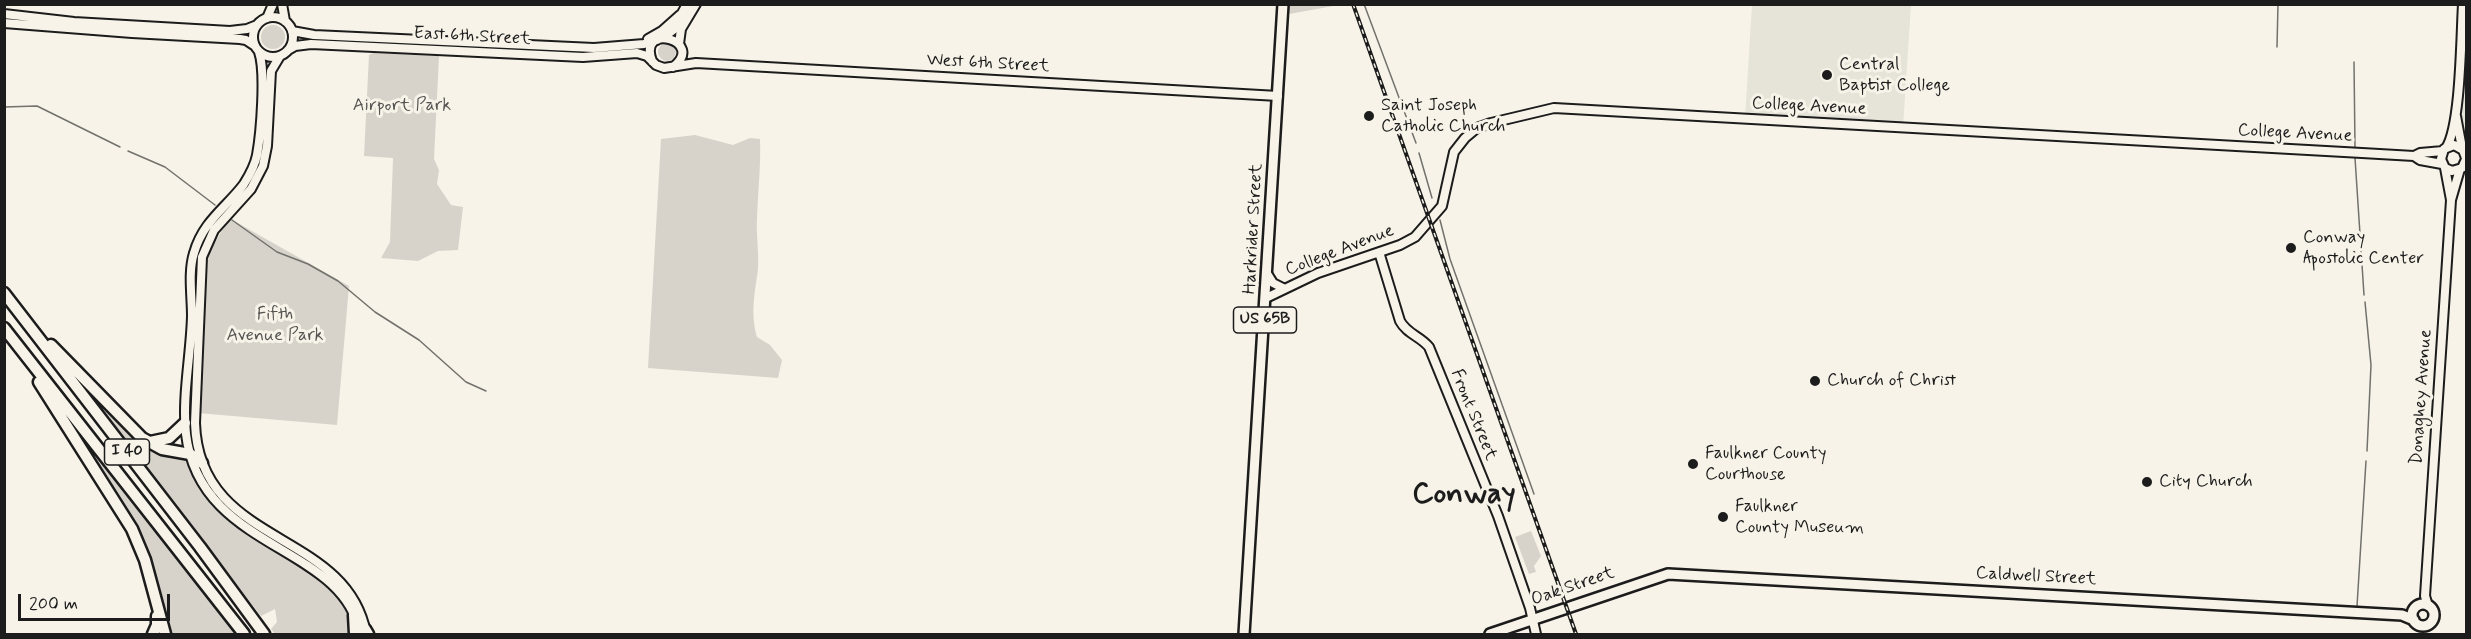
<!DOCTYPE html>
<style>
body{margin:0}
#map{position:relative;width:2471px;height:639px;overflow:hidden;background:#f7f3e8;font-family:Mynerve,sans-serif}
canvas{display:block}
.frame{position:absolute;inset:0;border:6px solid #1c1c1c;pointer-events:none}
.scale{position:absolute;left:18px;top:594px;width:152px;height:27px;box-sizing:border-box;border:3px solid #1c1c1c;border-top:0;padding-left:8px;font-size:18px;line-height:21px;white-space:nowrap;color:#1c1c1c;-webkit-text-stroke:4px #f7f3e8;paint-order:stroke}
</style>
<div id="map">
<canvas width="2471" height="639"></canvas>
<div class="frame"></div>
<div class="scale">200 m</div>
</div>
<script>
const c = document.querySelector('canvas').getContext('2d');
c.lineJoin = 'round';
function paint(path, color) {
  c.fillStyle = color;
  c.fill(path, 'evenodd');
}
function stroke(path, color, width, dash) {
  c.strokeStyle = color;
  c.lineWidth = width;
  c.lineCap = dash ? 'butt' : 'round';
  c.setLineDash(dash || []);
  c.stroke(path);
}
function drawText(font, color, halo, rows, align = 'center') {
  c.font = font + ' Mynerve,sans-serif';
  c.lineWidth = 6;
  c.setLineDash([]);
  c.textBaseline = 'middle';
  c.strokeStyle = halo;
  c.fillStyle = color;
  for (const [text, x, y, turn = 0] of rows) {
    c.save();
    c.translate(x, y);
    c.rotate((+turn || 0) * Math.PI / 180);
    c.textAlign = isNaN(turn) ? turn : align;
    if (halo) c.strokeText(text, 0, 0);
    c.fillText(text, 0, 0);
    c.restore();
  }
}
const built = new Path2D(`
 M1752,5H1911L1903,127L1745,118Z
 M2466,29V148L2461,131Z`);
const green = new Path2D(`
 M1289,5L1339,4V5L1289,14Z
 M261 37a12 12 0 1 1 24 0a12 12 0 1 1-24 0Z
 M658 52a9 9 0 1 1 18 0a9 9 0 1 1-18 0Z
 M373,53L439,56L434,159L439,170L437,184L451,205L463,207L458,250L438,251L418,261L381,258L390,242L393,158L364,156L369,55Z
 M695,135L733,145L750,138L760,139C761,165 758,191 757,218C756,235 759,252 758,269C755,293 750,312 757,337L770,345L782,360L778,378L648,368L661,139Z
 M229,218L349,286L337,425L198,413L204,266L208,249L213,246Z
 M63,362L142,441L185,457L205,491L223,513L244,530L327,583L343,603L349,615L352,634H275L271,629L277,622L275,609L261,616Z
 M69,418L237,634H166L154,572L143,539L66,419Z
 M1531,531L1541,556L1534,566L1536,572L1529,574L1515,537Z`);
const stream = new Path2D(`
 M1364,4L1416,143
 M2277,47L2278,4
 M2354,62L2355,148
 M4,107L37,106L120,147
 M128,151L165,167L215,205
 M1419,153L1432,198
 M2355,158L2364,295
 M232,220L277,252L308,264L338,281L375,312L419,340L466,382L486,391
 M1440,220L1450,259L1534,494
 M2365,302L2371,365L2367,451
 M2357,606L2366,461`);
const minor = new Path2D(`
 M282,4L285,21
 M4,14L74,22L230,31L247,29L257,25
 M253 37a20 20 0 1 1 40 0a20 20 0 1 1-40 0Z
 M267,18L273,4
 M4,23L132,33L240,39L246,40L255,46
 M292,31L314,35L594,48L644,44L657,40
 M664,37L673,30L687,4
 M648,39L662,31L680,15
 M679,44L681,29L696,4
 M288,50L295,46L311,44L583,57L637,53L647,56L656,65L664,68L696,63L1278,96
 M259,52C266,72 261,133 257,155C255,165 249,176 244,184C226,208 203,221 194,253C188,272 192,296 192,316C191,355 182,396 186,434C200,552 344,543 360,634
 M280,56L271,71L267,146L263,166L251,189L214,230L202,257L195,423C199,548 346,528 366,633
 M652,61C637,21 707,41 673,67
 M2456,116L2462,148
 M2446,148C2461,126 2461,35 2463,4
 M2414,156L2420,153L2443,151
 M2466,158L2463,150L2454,145L2444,149L2441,159L2445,168L2452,171L2462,168L2466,159
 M2451,200L2460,169
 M1379,252L1400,321C1407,334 1420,336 1429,347L1498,516L1530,608L1536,634
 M1268,275L1273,283L1283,288
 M1266,298L1318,273L1400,245L1415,237L1442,206L1454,152L1465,138L1477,128L1491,123L1554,108L2362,153L2414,156L2420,160L2442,164
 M2428,606L2425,596L2451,200L2445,168`);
const major = new Path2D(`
 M2412 615a11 11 0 1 1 22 0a11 11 0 1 1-22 0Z
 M1244,634L1283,4
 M1490,634L1668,574L2402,615L2414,620`);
const highway = new Path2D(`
 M4,293L200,547L264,634
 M4,328L244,634
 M51,345L142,438L162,449L190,454L202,463
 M39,382L132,529L145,560L165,634
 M150,442L169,438L185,423
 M354,615L355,634
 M365,629L368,634
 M153,634L157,625V616`);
const rail = new Path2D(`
 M1353,4L1576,634`);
const markers = [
 [1827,75,6,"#1c1c1c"],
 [1369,116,6,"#1c1c1c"],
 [2291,248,6,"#1c1c1c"],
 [1815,381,6,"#1c1c1c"],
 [1693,464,6,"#1c1c1c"],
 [2147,482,6,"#1c1c1c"],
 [1723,517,6,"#1c1c1c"]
];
const shields = [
 [1265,320,63],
 [127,452,45]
];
const shieldNames = [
 ["US 65B",1265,320],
 ["I 40",127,452]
];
const streetNames = [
 ["East 6th Street",472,37,3],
 ["West 6th Street",988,64,3],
 ["College Avenue",1809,107,3],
 ["College Avenue",2295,134,3],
 ["Harkrider Street",1254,229,-87],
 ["College Avenue",1340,251,-21],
 ["Donaghey Avenue",2422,397,-86],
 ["Front Street",1473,415,68],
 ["Caldwell Street",2036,577,3],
 ["Oak Street",1573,587,-19]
];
const poiNames = [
 ["Central",1839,65],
 ["Baptist College",1839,86],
 ["Saint Joseph",1381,106],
 ["Catholic Church",1381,127],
 ["Conway",2303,238],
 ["Apostolic Center",2303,259],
 ["Church of Christ",1827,381],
 ["Faulkner County",1705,454],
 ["Courthouse",1705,475],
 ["City Church",2159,482],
 ["Faulkner",1735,507],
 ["County Museum",1735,528]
];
const parkNames = [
 ["Airport Park",402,106],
 ["Fifth",275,315],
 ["Avenue Park",275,336]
];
const townNames = [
 ["Conway",1464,496]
];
paint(built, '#e6e3d9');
paint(green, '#d7d3cb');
stroke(stream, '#72716c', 1.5);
stroke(minor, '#1c1c1c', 12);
stroke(major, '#1c1c1c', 14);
stroke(highway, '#1c1c1c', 15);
stroke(minor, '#f7f3e8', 8);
stroke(major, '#f7f3e8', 9);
stroke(highway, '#f7f3e8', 10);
stroke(rail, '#1c1c1c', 4);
stroke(rail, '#f7f3e8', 1.5, [4.5]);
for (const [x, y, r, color] of markers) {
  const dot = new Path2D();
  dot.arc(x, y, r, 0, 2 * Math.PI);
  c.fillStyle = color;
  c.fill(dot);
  stroke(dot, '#f7f3e8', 2);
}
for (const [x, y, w] of shields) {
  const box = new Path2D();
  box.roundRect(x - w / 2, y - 13, w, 26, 4.5);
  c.fillStyle = '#f7f3e8';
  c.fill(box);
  stroke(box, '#1c1c1c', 1.5);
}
drawText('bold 16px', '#1c1c1c', null, shieldNames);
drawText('18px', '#1c1c1c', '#f7f3e8', streetNames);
drawText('18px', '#1c1c1c', '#f7f3e8', poiNames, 'left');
drawText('18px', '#545351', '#f7f3e8', parkNames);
drawText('bold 30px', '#1c1c1c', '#f7f3e8', townNames);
</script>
